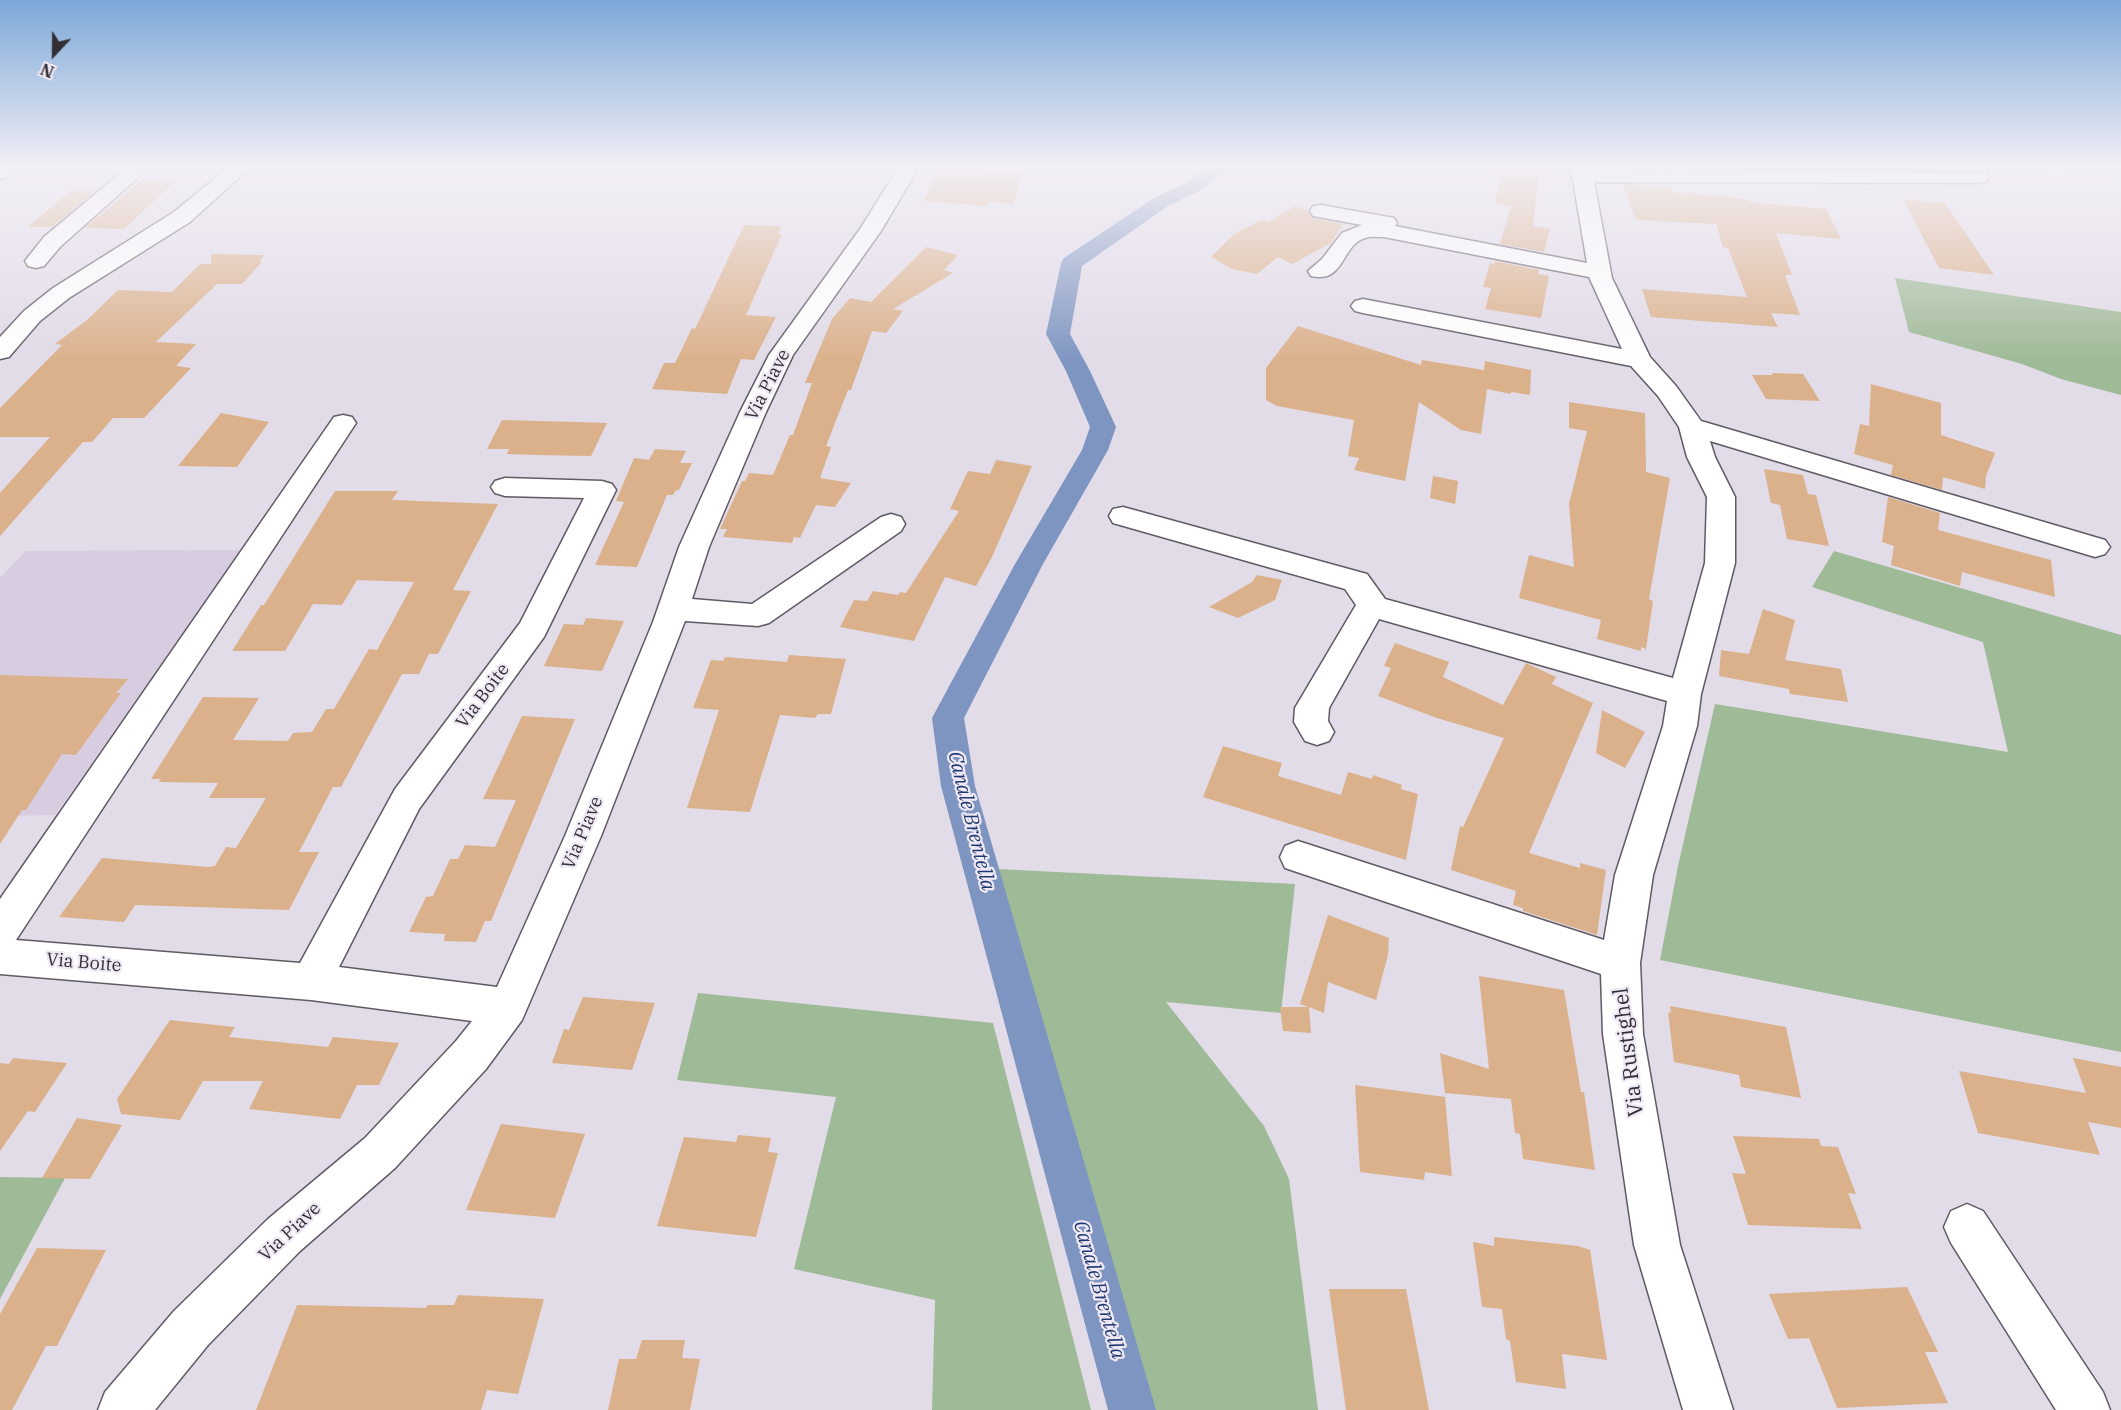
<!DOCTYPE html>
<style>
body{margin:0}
#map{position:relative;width:2121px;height:1410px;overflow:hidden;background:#e2dbe8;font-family:"IBM Plex Serif",serif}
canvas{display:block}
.north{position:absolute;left:24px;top:24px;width:60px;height:60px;-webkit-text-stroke:4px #efe8f5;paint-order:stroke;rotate:202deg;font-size:16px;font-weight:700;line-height:24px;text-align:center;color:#333035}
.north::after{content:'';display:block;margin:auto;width:21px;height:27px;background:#333035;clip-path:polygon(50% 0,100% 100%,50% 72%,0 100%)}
</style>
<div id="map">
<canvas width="2121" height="1410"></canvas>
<div class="north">N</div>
</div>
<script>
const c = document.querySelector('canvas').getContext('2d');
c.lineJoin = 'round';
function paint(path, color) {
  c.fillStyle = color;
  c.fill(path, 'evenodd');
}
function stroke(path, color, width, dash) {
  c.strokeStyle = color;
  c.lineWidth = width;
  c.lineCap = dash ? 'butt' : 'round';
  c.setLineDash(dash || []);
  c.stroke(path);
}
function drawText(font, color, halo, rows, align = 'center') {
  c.font = font + ' "IBM Plex Serif",serif';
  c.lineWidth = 4.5;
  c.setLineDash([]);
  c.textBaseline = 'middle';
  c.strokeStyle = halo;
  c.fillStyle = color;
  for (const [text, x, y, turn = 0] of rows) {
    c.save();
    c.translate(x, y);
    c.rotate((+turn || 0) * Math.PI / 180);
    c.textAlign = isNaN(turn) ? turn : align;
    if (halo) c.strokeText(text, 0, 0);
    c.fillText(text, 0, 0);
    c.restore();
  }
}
const built = new Path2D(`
 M241,550L55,815L0,816V578L26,551Z`);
const green = new Path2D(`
 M1739,165H2095L2014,174L1740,169Z
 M1895,278L2121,312V395L2061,379L2022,364L1909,332Z
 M1834,551L2121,635V1052L1660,960L1678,866L1715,704L2008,752L1983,642L1812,587Z
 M997,869L1295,884L1281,1013L1166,1002L1264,1126L1289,1179L1318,1410H1154Z
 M698,993L993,1023L1091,1410H932L935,1300L794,1269L836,1097L677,1080Z
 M0,1177L65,1178L0,1299Z`);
const canal = new Path2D(`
 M1210,165H1232L1201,190L1168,206L1082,266L1070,334L1090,371L1116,427L1108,450L1043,564L964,718L975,786L1156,1410H1108L941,786L932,718L1015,564L1082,450L1090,427L1066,371L1046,334L1061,263L1064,258L1154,198L1187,182Z`);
const building = new Path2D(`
 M940,165H983L981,169L1024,172L1013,204L991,201L986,206L923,201Z
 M1503,165H1540L1533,226L1550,229L1544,252L1500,244L1511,206L1495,204Z
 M141,180H177L124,229L85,228Z
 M1623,184L1671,187L1673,192L1723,196L1749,200L1750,202L1826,209L1841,239L1776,233L1792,275H1785L1800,315L1771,313L1778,327L1651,317L1642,289L1747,297L1728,248L1723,247L1716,224L1636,220Z
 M70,191H95L52,227H28Z
 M1903,199L1945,203L1994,275L1939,268Z
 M1295,206L1308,211L1313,218L1343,224L1331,243L1292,264L1278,257L1257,274L1232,269L1211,257L1234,234L1259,221L1264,220L1269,222Z
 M744,225L781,226L778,234H782L746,315L776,317L754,360L741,359L727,394L652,389L664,363H675L692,328L695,329Z
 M926,247L958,255L944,270L953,273L893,309L903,311L886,333L872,331L851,390H848L826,446L831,447L820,478L851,483L835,507L816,505L800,538L794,537L792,543L723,537L727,529H720L742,481H745L749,473L773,475L790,435H793L812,383H805L832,319L850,298L871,302Z
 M211,254L264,255L259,262H262L242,284H217L156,342L196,344L176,366L191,368L144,418H113L92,442H83L0,536V493L50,437H0V408L62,345L55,344L88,319L118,290L172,292L200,264H211Z
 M1495,261L1539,270L1538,274L1549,276L1541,318L1485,309L1491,288L1483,287L1490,263L1494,264Z
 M1298,326L1421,365L1422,360L1484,370L1485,361L1531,370L1530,395L1511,392V394L1487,389L1481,434L1461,430L1419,402L1405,481L1354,470L1359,458L1348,456L1354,420L1277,406L1266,400V368Z
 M1772,373L1803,374L1820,401L1766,399L1752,375H1773Z
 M1871,384L1941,403V435L1995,453L1986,476L1985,489L1943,477L1942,490L1891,475L1893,465L1854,454L1860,424L1869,426Z
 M1569,402L1645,413L1646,472L1670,478L1649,599L1653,601L1646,649L1641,647V651L1597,639L1601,620L1519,598L1529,555L1574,567L1569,504L1587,431L1569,428Z
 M221,413L269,422L237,467L178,466Z
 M502,420L575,422L607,423L591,456L534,455L507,454L509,449H487Z
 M655,449L686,451L680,463H692L679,490H676L673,495H667L637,567L595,565L624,502L616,501L634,458L649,460Z
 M996,460L1032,466L991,559L976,586L945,577L914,641L840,627L854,600L867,601L873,591L898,595L900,592L906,593L959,511L950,509L968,471L990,474Z
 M1764,469L1803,475L1808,494L1816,495L1829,546L1787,539L1780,505L1771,503Z
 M1433,476L1458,481L1455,504L1430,498Z
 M335,491H398L392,500L498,504L453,590L471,591L438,654H429L419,674H402L341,787H333L299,852H319L289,910L135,905L124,922L59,917L102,858L209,867L215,866L226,847L236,848L266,798H209L218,783L159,782L161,779H151L203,697L259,698L233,740L288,741L293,733L312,732L326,709H334L369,649L377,650L414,582L357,580L342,605L313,604L285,651H232L261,605H264Z
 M1888,497L1940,513L1938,530L2051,560L2055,597L1962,572L1960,586L1891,565L1894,546L1882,542Z
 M1257,575L1282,580L1275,600L1238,618L1209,607L1252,582Z
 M1763,609L1795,620L1785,660L1841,669L1848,702L1790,694L1789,689L1719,676L1721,650L1749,654Z
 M586,618L624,621L602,671L544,666L564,624L583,625Z
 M1395,643L1449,662L1443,677L1503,705L1526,663L1556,677L1552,684L1593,703L1529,853L1580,868V863L1606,870L1597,935L1523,911V908L1513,905L1516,891L1451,870L1460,826L1463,827L1504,738L1437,718L1378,696L1391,668L1384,666Z
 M789,655L846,659L831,714H818L815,718L780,715L750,812L687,808L719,710L693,708L711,660L723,661L725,657L787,662Z
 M0,675L128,679L116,693H121L76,755L62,754L26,810H22L0,844Z
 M1602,710L1645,732L1625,768L1596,753Z
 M522,716L575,719L491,921H485L476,942L444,941L445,934L409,932L426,897L433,896L450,859H458L465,845L495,847L516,800L483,799Z
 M1223,746L1282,763L1278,776L1341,795L1348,772L1372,779L1373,775L1402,785L1401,789L1418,794L1406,860L1203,797Z
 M1328,915L1389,938L1388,955L1376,1000L1328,982L1324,1013L1309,1007L1311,1033L1283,1031L1280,1007H1308L1300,1004Z
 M1479,976L1564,990L1581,1092H1584L1595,1170L1523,1159L1520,1134L1515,1133L1511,1099L1445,1093L1440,1053L1489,1069Z
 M583,997L655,1003L632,1070L552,1063L564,1029L569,1030Z
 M1670,1006L1786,1027L1801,1098L1741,1087L1739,1075L1674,1062L1668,1012L1671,1013Z
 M170,1020L235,1027L229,1037L328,1047L333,1037L399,1043L379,1085H357L340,1119L249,1109L263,1081H203L180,1120L121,1114L117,1099Z
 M13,1058L67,1063L35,1112L28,1111L0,1151V1063L9,1064Z
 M2073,1058L2121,1067V1128L2088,1122L2100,1155L1978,1133L1959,1071L2086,1093Z
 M1355,1085L1445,1097L1452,1176L1425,1172L1424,1180L1360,1172Z
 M77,1118L122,1125L90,1179L42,1178Z
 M501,1124L585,1134L555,1218L466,1210Z
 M738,1135L771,1138L768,1152L778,1153L756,1237L657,1226L684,1137L736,1142Z
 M1733,1136L1819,1139L1821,1146L1838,1147L1856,1194L1848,1193L1862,1229L1748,1225L1732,1173L1746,1174Z
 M1494,1237L1578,1246L1590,1250L1607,1360L1562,1354L1566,1389L1516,1382L1510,1341L1506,1339L1502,1309L1482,1307L1473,1242L1494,1246Z
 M37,1248L106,1250L57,1346H46L12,1410H0V1314Z
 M1907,1287L1938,1352H1925L1948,1403L1837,1408L1809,1338L1788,1339L1769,1294Z
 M1329,1289H1406L1429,1410H1346Z
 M458,1295L544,1299L518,1394L487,1390L481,1410H256L297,1305L426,1308L427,1305H454Z
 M642,1340H685L682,1358L700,1359L690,1410H608L619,1359H636Z`);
const minor = new Path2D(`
 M0,165H15L7,177L0,179Z
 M130,165H152L60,247L44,266L36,268L28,266L25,261L44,237Z
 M231,165H253L190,222L69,298L40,321L9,357L0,359V337L24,311L53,288L174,212Z
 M900,165H920L881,231L793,355L766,412L709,547L692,599L752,604L881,517L891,514L901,517L905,524L901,531L769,623L758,626L685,621L601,836L522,1020L486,1069L395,1168L300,1251L208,1345L155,1410H98L105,1392L174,1311L268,1219L365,1138L456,1041L472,1021L311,1000L0,974V899L334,417L343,415L352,417L356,423L16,940L300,963L395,789L520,623L584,498L505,496L495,493L491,487L495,481L505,478L602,481L612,484L616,490L544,637L419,809L339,967L497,987L565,836L653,622L679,547L740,412L769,355L860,229Z
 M1571,165H1591L1592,170L1986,173L1989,177L1986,181L1979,183L1594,182L1612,278L1650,357L1676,386L1701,421L2105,540L2110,547L2105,554L2095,557L1710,441L1715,457L1735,497V563L1701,694L1697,726L1653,875L1640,963L1643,1034L1680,1245L1733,1410H1683L1634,1245L1603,1034L1601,974L1285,868L1280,857L1285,846L1298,841L1604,940L1615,875L1663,726L1667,701L1379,619L1329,708L1328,721L1334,732L1329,741L1317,745L1305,741L1294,722L1295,708L1356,605L1345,589L1113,523L1109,516L1113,509L1123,507L1356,571L1367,574L1385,599L1673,678L1705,563L1707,497L1687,457L1679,427L1658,396L1631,366L1363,313L1355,311L1351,306L1355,301L1363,299L1622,349L1589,277L1384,237C1378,237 1371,236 1365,238C1341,245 1345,284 1311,276L1308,271L1322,259L1342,233L1362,225L1313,216L1310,211L1313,206L1321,205L1394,218L1397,223L1395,226L1587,263L1573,180L1571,176Z
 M1967,1204L1983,1211L2103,1392L2110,1410H2056L1951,1243L1944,1227L1951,1211Z`);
const streetNames = [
 ["Via Piave",768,385,-63],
 ["Via Boite",483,696,-53],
 ["Via Piave",583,833,-67],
 ["Via Boite",84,963,5],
 ["Via Piave",290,1232,-43]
];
const waterNames = [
 ["Canale Brentella",971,821,76],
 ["Canale Brentella",1099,1290,74]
];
const nearStreetnames = [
 ["Via Rustighel",1629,1052,-97]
];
paint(built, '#d8cde0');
paint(green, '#9fba97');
paint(canal, '#7e95c1');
paint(building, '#dbb18b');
stroke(minor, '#605a64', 3);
paint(minor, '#fff');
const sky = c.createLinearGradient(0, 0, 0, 362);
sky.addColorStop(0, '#7da8d8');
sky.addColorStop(0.46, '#f2eff5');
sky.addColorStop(1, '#f2eff500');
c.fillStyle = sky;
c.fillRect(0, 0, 2121, 362);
drawText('18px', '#333035', '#efe8f5', streetNames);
drawText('italic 20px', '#1e3970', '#efe8f5', waterNames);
drawText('21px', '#333035', '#efe8f5', nearStreetnames);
</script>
